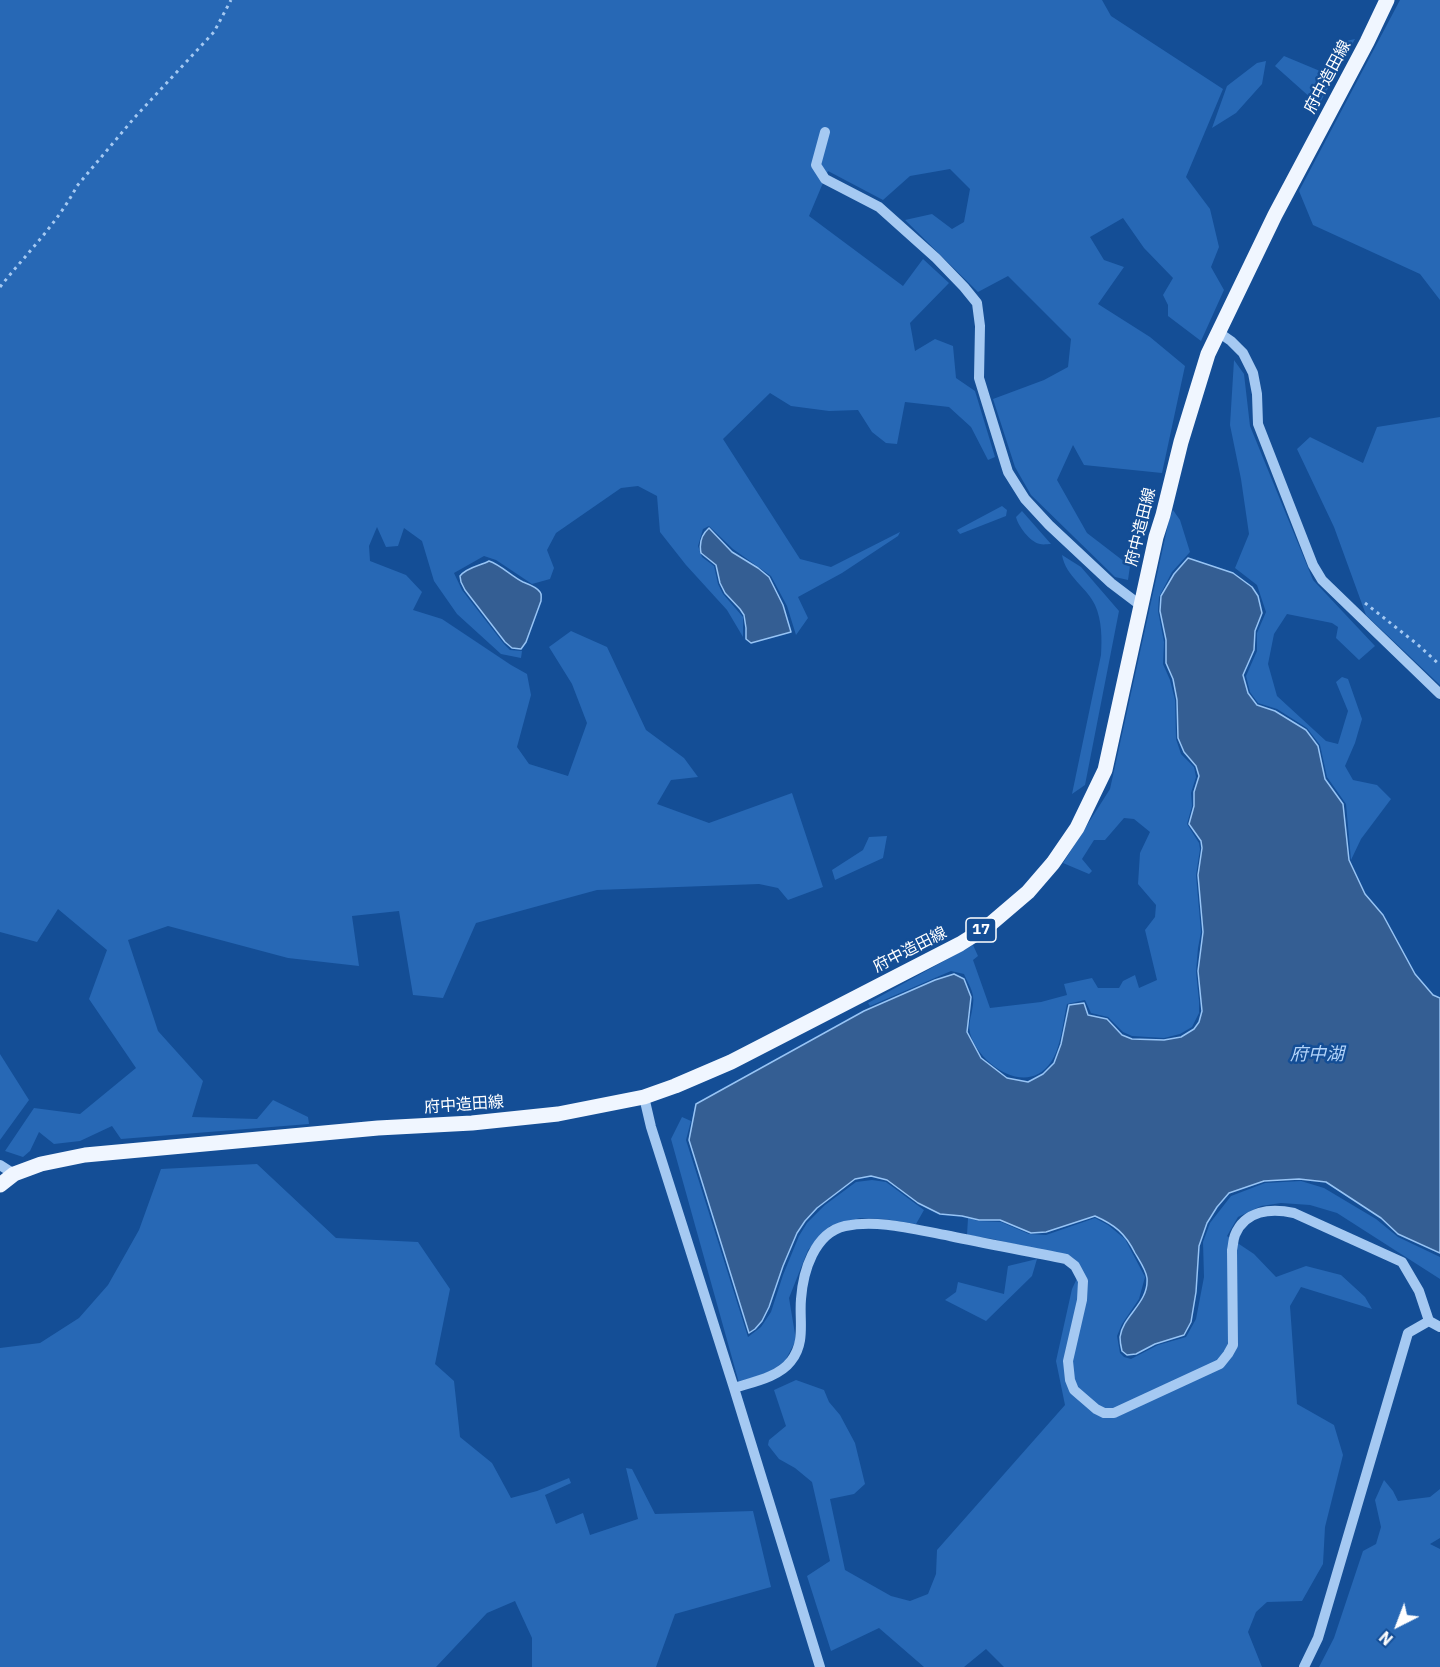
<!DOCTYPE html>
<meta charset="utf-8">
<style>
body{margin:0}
#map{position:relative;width:1440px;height:1667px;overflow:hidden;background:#144e96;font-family:"IBM Plex Sans",sans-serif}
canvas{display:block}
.north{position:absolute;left:1368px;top:1595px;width:60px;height:60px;-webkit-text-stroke:4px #144e96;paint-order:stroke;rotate:222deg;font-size:16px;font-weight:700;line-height:24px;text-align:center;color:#fff}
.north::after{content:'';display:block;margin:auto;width:21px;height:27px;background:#fff;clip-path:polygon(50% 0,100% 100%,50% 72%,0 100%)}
</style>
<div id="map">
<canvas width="1440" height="1667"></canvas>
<div class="north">N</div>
</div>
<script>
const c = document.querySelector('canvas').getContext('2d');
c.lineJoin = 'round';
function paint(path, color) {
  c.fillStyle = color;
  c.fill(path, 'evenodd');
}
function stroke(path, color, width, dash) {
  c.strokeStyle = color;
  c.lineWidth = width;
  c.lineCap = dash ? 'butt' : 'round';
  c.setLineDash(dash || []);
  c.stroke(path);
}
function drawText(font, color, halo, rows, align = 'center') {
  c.font = font + ' "IBM Plex Sans","Noto Sans JP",sans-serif';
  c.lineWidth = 5;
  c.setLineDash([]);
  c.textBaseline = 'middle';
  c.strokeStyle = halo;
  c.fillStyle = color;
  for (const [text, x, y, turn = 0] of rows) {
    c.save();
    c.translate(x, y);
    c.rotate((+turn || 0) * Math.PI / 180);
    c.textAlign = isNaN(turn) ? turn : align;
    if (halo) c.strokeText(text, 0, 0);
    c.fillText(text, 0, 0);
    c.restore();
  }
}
const green = new Path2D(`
 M0,0H1102L1111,16L1223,89L1186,177L1210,209L1219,247L1211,267L1224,290L1201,341L1168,316V305L1163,295L1173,278L1144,248L1123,218L1090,237L1104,260L1124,267L1098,304L1150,337L1185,366L1162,473L1084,465L1073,445L1057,480L1087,533L1130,566L1128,580L1115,577L1031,495L1015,467L993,399L1044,380L1068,367L1071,339L1008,276L978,292L905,220L932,214L952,229L964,222L970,189L950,169L910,176L883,200L828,171L809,216L903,286L923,259L949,283L910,323L915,351L935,339L953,346L956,378L975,391L995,457L988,460L971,427L949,407L905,402L897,444L886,443L872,432L858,410L829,411L791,406L770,393L723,439L800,559L831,567L900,532L898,536L842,573L798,597L808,618L796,635L787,606L771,576L733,549L709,526L703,529L698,546L702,557L714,566L718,584L723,594L743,617V637L727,610L686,565L660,532L657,496L638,486L621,488L556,533L547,550L554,568L550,579L532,584L496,560L484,556L454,573L462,590L504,644L510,650L522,651L521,658L501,654L457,614L434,581L422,541L404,528L398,546L386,547L377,527L369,546L370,561L406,575L422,592L413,610L442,619L511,665L527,674L531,695L517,747L529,764L568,776L587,723L572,684L549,647L571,631L607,647L646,730L684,758L698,777L671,780L657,804L709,823L792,793L823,887L788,900L778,888L759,884L597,890L476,923L443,998L413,995L399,911L352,916L359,966L288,958L168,926L128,940L158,1031L203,1081L192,1117L257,1119L273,1100L308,1117L309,1124L121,1139L112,1126L80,1141L54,1144L39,1132L30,1151L23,1157L5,1151L34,1108L80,1114L136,1068L89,999L107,950L58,909L37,942L0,932Z
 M1400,0H1440V300L1420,274L1313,225L1299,191Z
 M1355,39L1321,101L1312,99L1275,66L1284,56L1320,71L1346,41Z
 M1266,61L1262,84L1236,113L1212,128L1227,86L1257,63Z
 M1234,360L1244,374L1250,426L1313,580L1375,646L1359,660L1336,638L1338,627L1332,623L1287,614L1274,634L1268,664L1277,696L1326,741L1338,744L1348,711L1336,682L1342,677L1348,679L1362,719L1355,743L1345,766L1353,780L1377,785L1391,799L1361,839L1351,860L1346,804L1327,777L1320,745L1307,728L1277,709L1258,703L1250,692L1246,676L1257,651V633L1266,612L1257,585L1235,568L1249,534L1241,479L1230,425Z
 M1440,417V685L1366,615L1334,527L1297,449L1310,437L1363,463L1377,427Z
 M1002,506L1007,510L1006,516L960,534L957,530Z
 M1173,510L1180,520L1190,552L1172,572L1159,597L1158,611L1164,642L1163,664L1170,680L1175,700L1176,739L1181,754L1194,767L1196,777L1191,793L1192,806L1187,824L1199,843L1200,849L1196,875L1201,932L1198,948L1196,972L1199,1001V1013L1192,1027L1180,1034L1164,1038L1132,1036L1123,1032L1108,1017L1091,1013L1085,1000L1067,1004C1063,1021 1061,1048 1051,1062C1027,1098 978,1064 970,1033C967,1022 975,1008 973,996C972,989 967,981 964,974L951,971L870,1006L868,1003L973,945L978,956L973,960L990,1008L1041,1002L1067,995L1064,984L1092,978L1098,988H1119L1123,981L1135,975L1139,988L1157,980L1145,930L1155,917L1156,905L1138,884L1140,853L1150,832L1134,819L1124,818L1105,840H1094L1082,859L1092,871L1089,874L1063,863L1110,789L1169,520Z
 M1022,511L1051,544C1048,544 1043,545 1040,544C1030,542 1018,526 1016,517Z
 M1062,555L1081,567L1119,611L1085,785L1072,794L1101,655C1102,639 1102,620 1095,605C1086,586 1066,577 1062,555Z
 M887,836L883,858L835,880L832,870L863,850L869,837Z
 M0,1054L29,1100L0,1140Z
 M682,1117L691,1121L686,1140L748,1337L761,1327L771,1312L783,1275L799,1236L807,1223L825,1205L856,1182L872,1180L886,1182L924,1210L916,1224L885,1219L860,1218L830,1226L808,1250L789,1298L796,1340L785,1361L771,1371L739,1383L671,1139Z
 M257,1164L336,1238L418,1242L450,1289L435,1364L454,1381L460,1437L492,1463L511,1498L537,1491L569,1478L571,1483L545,1495L556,1524L583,1513L590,1535L638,1519L626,1468L632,1469L655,1514L753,1511L771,1587L675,1614L656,1667H532V1638L515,1601L487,1613L436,1667H0V1348L40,1343L79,1318L108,1285L139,1230L161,1169Z
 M1301,1181L1324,1188L1376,1219L1398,1237L1440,1257V1279L1337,1213L1310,1205L1281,1203L1261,1206L1238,1217L1227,1236L1254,1254L1276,1277L1306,1266L1341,1275L1365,1297L1372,1309L1301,1287L1290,1306L1297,1404L1334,1425L1343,1455L1325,1527L1323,1564L1302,1601L1267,1602L1256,1612L1248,1632L1262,1667H1004L986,1649L964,1667H924L879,1628L831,1651L807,1576L830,1561L812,1482L795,1468L779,1459L768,1445L769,1440L786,1426L774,1390L796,1380L824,1390L829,1402L840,1415L855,1443L865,1484L854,1494L830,1499L845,1570L891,1596L910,1601L928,1594L936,1574L937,1550L1065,1405L1056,1361L1072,1289L1081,1270L1073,1258L993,1239L967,1235L968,1218L978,1221L1001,1222L1029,1234L1046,1235L1095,1218L1108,1225L1125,1239L1145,1277L1139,1299L1122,1324L1117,1336L1120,1353L1124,1357L1131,1359L1158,1345L1186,1337L1196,1319L1204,1277L1203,1242L1210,1223L1231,1196L1265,1183Z
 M1037,1259L1032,1276L986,1321L945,1300L956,1292L958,1282L1004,1294L1008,1266Z
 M1384,1480L1393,1491L1398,1501L1430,1497L1440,1489V1538L1430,1544L1440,1549V1667H1319L1334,1638L1363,1551L1376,1544L1381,1527L1375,1500Z`);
const water = new Path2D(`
 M709,528L732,552L758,568L769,577L783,605L791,632L751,643L746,639V628L744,615L740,609L725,593L720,583L716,565L701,553C699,543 701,535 709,528Z
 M1188,558L1233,573L1252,587L1258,596L1262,613L1255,631L1254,650L1243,675L1248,693L1257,705L1275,711L1306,730L1318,746L1325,779L1343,804L1349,860L1365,894L1383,915L1415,974L1433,995L1440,998V1253L1398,1234L1381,1218L1326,1182L1299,1179L1264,1181L1229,1193L1217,1207L1207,1223L1199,1246L1196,1292L1191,1322L1184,1335L1155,1344L1136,1354L1127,1355L1122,1351C1121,1347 1120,1342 1120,1337C1123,1315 1149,1303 1147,1278C1146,1270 1139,1260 1135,1253C1125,1233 1115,1225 1095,1216L1046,1232L1031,1233L1000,1220H979L962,1216L940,1214L918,1203L887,1180L871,1176L855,1179L817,1208L805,1221L797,1233L783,1266L769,1307L762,1321L755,1329L749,1333L689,1140L696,1104L864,1011L935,980L954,974L964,979L971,997L967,1032L981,1058L1007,1078L1028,1082L1043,1074L1054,1063L1061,1044L1069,1005L1084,1003L1088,1015L1107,1019L1122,1035L1132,1039L1164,1040L1181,1037L1194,1029L1199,1022L1202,1011L1198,971L1203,932L1198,875L1202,848L1201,841L1189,824L1194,806V792L1199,776L1196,766L1184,752L1178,738L1177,700L1173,679L1166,663V640L1160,611L1161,596L1174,574Z
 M489,561C501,565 511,576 523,582C528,584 537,587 540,592C542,594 541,598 541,601L526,642L521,649L512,648L505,642L465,590L461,582L460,576C467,567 480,566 489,561Z`);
const path = new Path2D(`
 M0,287C26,254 57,224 77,186L135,117L214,32L231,0
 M1365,603L1417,644L1440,665`);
const minor = new Path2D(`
 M825,132L816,165L825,179L879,207L936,258L964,287L977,303L980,326L979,378L1008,472L1025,499L1049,525L1111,583L1140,605
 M1218,332L1231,341L1243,353L1253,373L1257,394L1258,424L1313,565L1322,580L1440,694
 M644,1097L651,1127L734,1388L820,1667
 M0,1165L14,1174
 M734,1388C753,1382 779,1377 791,1361C806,1342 799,1321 801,1299C803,1272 814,1233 845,1226C879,1219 916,1230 950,1236C988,1244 1027,1251 1066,1259L1075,1266L1083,1281L1082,1300L1068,1361L1070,1380L1074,1390L1096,1409L1104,1413H1114L1220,1364L1228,1354L1233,1345L1232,1250C1233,1246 1233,1240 1235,1235C1245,1210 1271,1208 1294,1213L1402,1262L1419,1291L1429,1321
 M1304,1667L1318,1638L1408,1333L1429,1321L1440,1327`);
const major = new Path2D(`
 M0,1185L14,1174L41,1164L85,1155L378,1128L472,1123L558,1114L644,1097L675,1086L731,1062L960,944L987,927L1028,892L1053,863L1077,828L1105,770L1156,537L1163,515L1181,442L1208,354L1275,215L1367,42L1387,0`);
const shields = [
 [981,930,30]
];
const shieldNames = [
 ["17",981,930]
];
const streetNames = [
 ["府中造田線",1328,77,-62],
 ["府中造田線",1141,527,-76],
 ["府中造田線",910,950,-27],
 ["府中造田線",464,1105,-4]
];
const waterNames = [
 ["府中湖",1317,1055]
];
paint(green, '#2768b5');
paint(water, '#345e93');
stroke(water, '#97c4f5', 1.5);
stroke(path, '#a5c9f2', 3, [3, 4.5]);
stroke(minor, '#a5c9f2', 10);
stroke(major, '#f0f6ff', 15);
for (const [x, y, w] of shields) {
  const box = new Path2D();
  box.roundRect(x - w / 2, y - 12, w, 24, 4.5);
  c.fillStyle = '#144e96';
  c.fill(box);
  stroke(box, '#fff', 1.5);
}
drawText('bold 15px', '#fff', null, shieldNames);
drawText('16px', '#fff', '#144e96', streetNames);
drawText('italic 18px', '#b2d3f9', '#144e96', waterNames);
</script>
